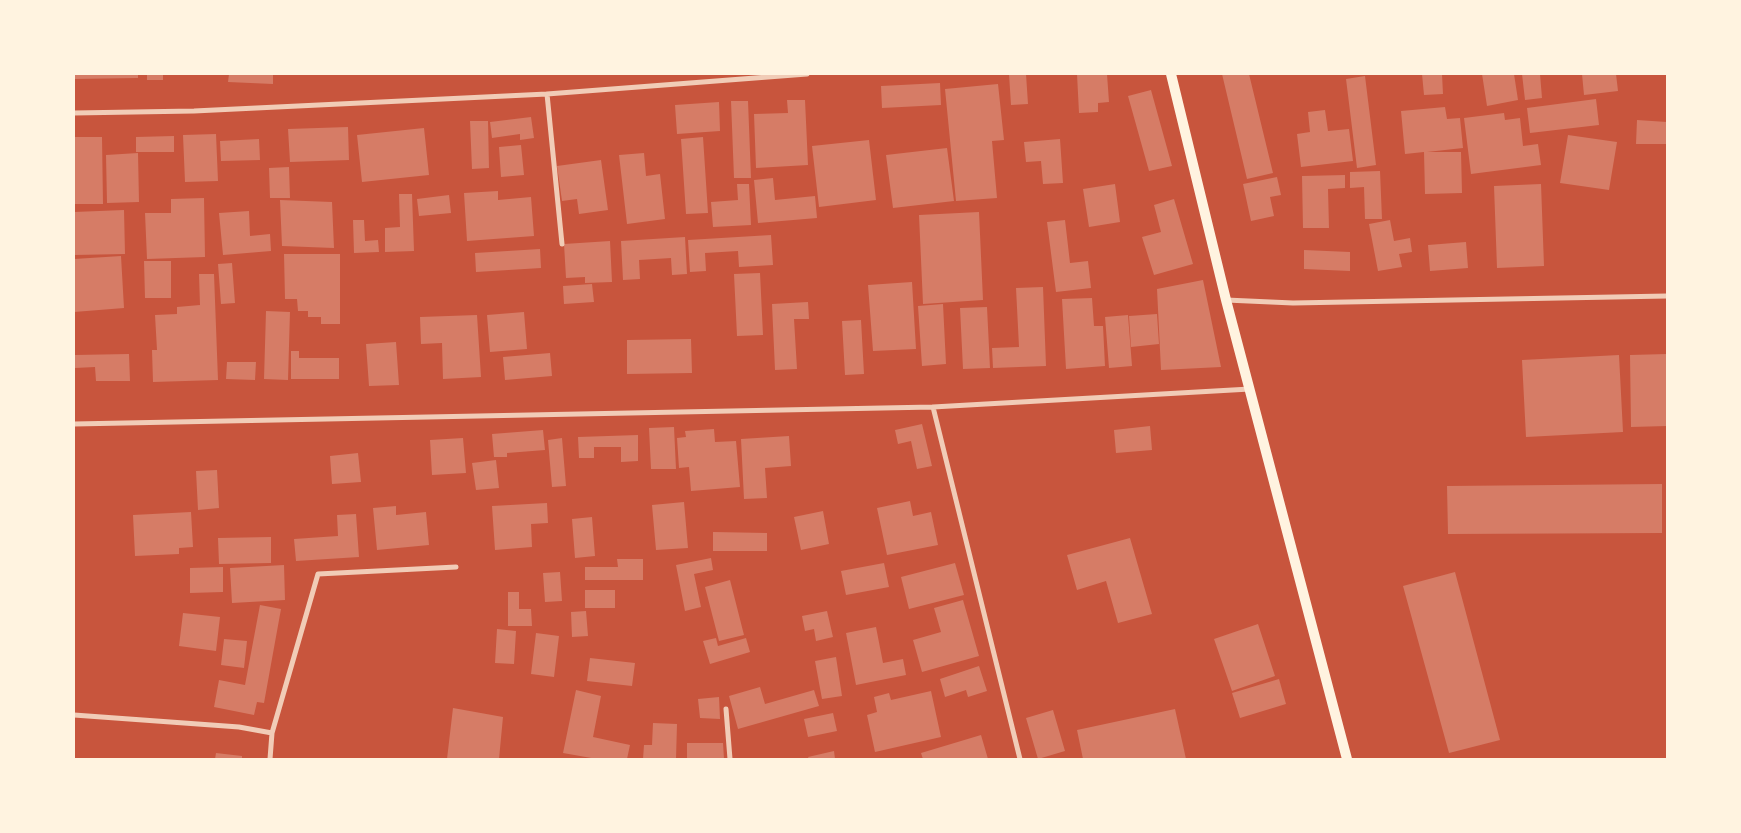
<!DOCTYPE html>
<style>
body{margin:0}
#map{position:relative;width:1741px;height:833px;overflow:hidden;background:#c8553d;font-family:Raleway,sans-serif}
canvas{display:block}
.frame{position:absolute;inset:0;border:75px solid #fff3e0;pointer-events:none}
</style>
<div id="map">
<canvas width="1741" height="833"></canvas>
<div class="frame"></div>
</div>
<script>
const c = document.querySelector('canvas').getContext('2d');
c.lineJoin = 'round';
function paint(path, color) {
  c.fillStyle = color;
  c.fill(path, 'evenodd');
}
function stroke(path, color, width, dash) {
  c.strokeStyle = color;
  c.lineWidth = width;
  c.lineCap = dash ? 'butt' : 'round';
  c.setLineDash(dash || []);
  c.stroke(path);
}
const building = new Path2D(`
 M74,74H138V78L74,79Z
 M147,74H163V80H147Z
 M229,74H273V84L228,82Z
 M1009,74H1026L1028,104L1011,105Z
 M1077,74H1107L1109,102L1098,103V112L1079,113Z
 M1222,74H1249L1273,173L1247,179Z
 M1422,74H1442L1443,94L1424,95Z
 M1482,74H1514L1518,100L1487,106Z
 M1522,74H1540L1542,98L1525,100Z
 M1582,74H1616L1618,91L1584,95Z
 M1365,76L1376,165L1357,168L1346,79Z
 M940,83L941,105L882,108L881,86Z
 M998,84L1004,140L992,141L997,198L956,201L945,89Z
 M1151,90L1172,166L1149,171L1128,96Z
 M1596,99L1599,125L1530,133L1527,108Z
 M787,100H805L808,165L756,168L754,114L788,113Z
 M731,101H748L751,178H734Z
 M719,102L720,131L677,134L675,105Z
 M1445,107L1447,119L1460,118L1463,148L1427,152H1461L1462,193L1425,194L1424,152L1405,154L1401,111Z
 M1325,110L1328,131L1349,129L1353,161L1301,167L1297,134L1310,132L1308,112Z
 M1504,113L1505,120L1520,118L1523,146L1538,144L1541,165L1471,174L1464,118Z
 M531,117L534,138L520,140V134L492,138L490,122Z
 M1637,120L1667,122V144H1636Z
 M470,121H488L489,168L472,169Z
 M348,127L349,160L290,162L288,129Z
 M424,128L429,175L362,182L357,135Z
 M216,134L218,181L185,182L183,135Z
 M1568,135L1617,142L1609,190L1560,183Z
 M174,136V152H136V137Z
 M74,137H102L103,204H74Z
 M703,137L708,213L686,214L681,139Z
 M259,139L260,160L221,161L220,141Z
 M1060,139L1063,183L1043,184L1041,161L1026,162L1024,142Z
 M869,140L876,200L819,207L812,146Z
 M521,145L524,175L501,177L499,147Z
 M947,148L954,201L893,208L886,155Z
 M138,153L139,202L107,203L106,155Z
 M644,153L646,176L660,174L665,219L627,224L619,155Z
 M601,160L608,210L579,214L577,199L562,201L557,166Z
 M289,167L290,198H270L269,168Z
 M1380,171L1382,219H1365L1364,187L1350,188V172Z
 M1345,175V188L1328,189L1329,228H1303L1302,176Z
 M1277,177L1281,195L1270,197L1274,216L1251,221L1243,184Z
 M773,178L775,200L815,196L817,218L758,223L754,180Z
 M737,184H749L751,225L713,227L711,202L738,200Z
 M1115,184L1120,222L1089,227L1083,189Z
 M1541,184L1544,266L1497,268L1494,186Z
 M498,191V200L531,197L534,236L467,241L464,193Z
 M399,194H412L414,251L385,252V228L400,227Z
 M449,195L451,213L419,216L417,199Z
 M204,198L205,257L147,259L145,213H171V199Z
 M1174,199L1193,264L1154,275L1142,237L1161,232L1154,205Z
 M280,200L332,202L334,248L282,246Z
 M124,210L125,254L74,255V212Z
 M249,211L250,236L270,234L271,251L223,255L219,213Z
 M979,212L983,300L923,304L919,215Z
 M353,220H364L365,241L378,240L379,252L354,253Z
 M1065,220L1070,263L1088,261L1091,288L1056,292L1047,222Z
 M1390,220L1394,241L1410,238L1412,252L1399,254L1402,267L1378,271L1369,224Z
 M771,235L773,265L739,267L738,251L705,253L706,271L690,272L688,240Z
 M685,237L687,274L672,275L671,258L639,260L640,279L623,280L621,241Z
 M610,241L612,282L585,283V277L566,278L564,244Z
 M1466,242L1468,268L1430,271L1428,245Z
 M540,249L541,268L476,272L475,253Z
 M1304,250L1350,252V271L1304,269Z
 M284,254H340V324H321V317H308V311H298L297,299H285Z
 M121,256L124,308L74,312V259Z
 M144,261H171V298H145Z
 M232,263L235,303L221,304L218,264Z
 M760,273L763,335L737,336L734,274Z
 M199,274H214L218,380L153,382L152,350H157L155,315L177,314V307L200,305Z
 M1203,280L1221,367L1161,370L1157,289Z
 M912,282L916,349L873,351L868,285Z
 M592,284L594,302L564,304L563,286Z
 M1043,287L1046,366L993,368L992,348L1019,347L1016,288Z
 M1092,298L1094,326H1103L1105,366L1066,369L1062,299Z
 M808,302L809,319H794L797,369L775,370L772,304Z
 M943,304L946,364L922,366L918,306Z
 M987,307L990,368L963,369L960,308Z
 M266,311L290,312L288,380L264,379Z
 M524,312L527,349L490,352L487,315Z
 M1157,314L1159,344L1131,347L1129,316Z
 M477,315L481,377L443,379L442,343L421,344L420,317Z
 M1128,315L1132,366L1109,368L1105,317Z
 M861,320L864,374L845,375L842,321Z
 M691,339L692,373L627,374V340Z
 M396,342L399,385L369,386L366,344Z
 M291,351H299V358H339V379H291Z
 M550,353L552,376L505,380L503,357Z
 M129,354L130,381H96L95,367L75,368V355Z
 M1667,354V426L1631,427L1630,355Z
 M1619,355L1623,432L1526,437L1522,360Z
 M227,362H256L255,380L226,379Z
 M922,424L932,466L917,469L911,441L898,444L895,430Z
 M1150,426L1152,450L1116,453L1114,430Z
 M674,427L676,469H651L649,428Z
 M714,429L715,442L736,441L740,487L691,491L689,467L679,468L677,438L686,437L685,431Z
 M543,430L545,450L507,453V457H494L492,434Z
 M638,435V461L621,462V447H594V458H579L578,437Z
 M789,436L791,466L765,468L767,498L744,499L741,439Z
 M463,438L466,473L432,475L430,440Z
 M562,438L566,486L552,487L548,440Z
 M358,453L361,482L332,484L330,456Z
 M496,460L499,488L476,490L472,463Z
 M217,470L219,508L198,510L196,471Z
 M1662,484V533L1448,534L1447,486Z
 M910,501L913,516L931,512L938,545L887,555L877,508Z
 M684,502L688,548L656,550L652,505Z
 M547,503L548,523L531,524L532,547L495,550L492,506Z
 M396,506V515L426,512L429,545L377,550L373,508Z
 M823,511L829,544L801,550L794,517Z
 M191,512L193,547L179,548V554L135,556L133,515Z
 M356,514L359,557L296,561L294,539L338,536L337,515Z
 M592,517L595,556L575,558L572,519Z
 M713,532L767,533V551H713Z
 M271,537V563L219,564L218,538Z
 M1130,538L1152,614L1118,623L1106,581L1077,590L1067,555Z
 M711,558L713,570L694,574L701,607L685,611L676,565Z
 M617,559H643V580H585V567H618Z
 M884,563L889,587L846,595L841,571Z
 M955,563L964,595L909,609L901,577Z
 M284,565L285,600L232,603L230,568Z
 M223,567V592L190,593V568Z
 M560,572L562,601L545,602L543,573Z
 M1455,572L1500,740L1449,753L1403,586Z
 M730,580L744,635L719,641L705,587Z
 M585,590H615V608H585Z
 M508,592H519V609H531L532,626H508Z
 M963,600L979,656L922,672L913,640L941,632L934,608Z
 M260,605L281,609L264,703L257,702L254,715L214,707L219,680L245,685Z
 M586,611L588,636L572,637L571,612Z
 M827,611L833,637L816,641L814,629L805,631L802,616Z
 M183,613L220,617L216,651L179,646Z
 M1258,624L1275,676L1232,691L1214,639Z
 M876,627L883,663L903,659L906,675L856,685L846,633Z
 M497,629L516,631L514,664L495,663Z
 M536,633L559,636L554,677L531,674Z
 M716,638L718,646L746,638L750,652L710,664L703,641Z
 M224,639L247,641L244,668L221,665Z
 M836,657L842,696L822,699L815,661Z
 M590,658L635,663L632,686L587,681Z
 M979,666L987,691L968,697L966,690L945,697L940,679Z
 M1279,679L1286,704L1240,718L1232,693Z
 M760,687L765,704L814,690L819,706L738,729L729,696Z
 M576,690L601,696L593,737L630,745L627,759H597L563,753Z
 M931,691L941,737L875,752L867,715L877,712L874,697L889,693L891,700Z
 M719,697L720,719L700,718L698,699Z
 M453,708L503,717L499,759H447Z
 M1175,709L1186,759H1083L1077,730Z
 M1053,710L1065,751L1038,759L1026,718Z
 M833,713L837,731L808,737L804,719Z
 M653,723L677,724L676,759H643L644,745H652Z
 M981,735L988,759H923L921,753Z
 M687,743H723L724,759H687Z
 M834,751L835,759H809L808,757Z
 M216,753L242,756V759H215Z`);
const minor = new Path2D(`
 M547,94L562,244
 M74,113L194,111L547,94L807,74
 M1226,300L1293,303L1667,296
 M933,407L1020,759
 M74,424L933,407L1250,389
 M726,709L730,759
 M74,715L239,727L272,733L270,759
 M272,733L318,574L456,567`);
const secondary = new Path2D(`
 M1171,74L1226,300L1347,759`);
paint(building, '#d67c66');
stroke(minor, '#f1ccb7', 5);
stroke(secondary, '#fff3e0', 10);
</script>
